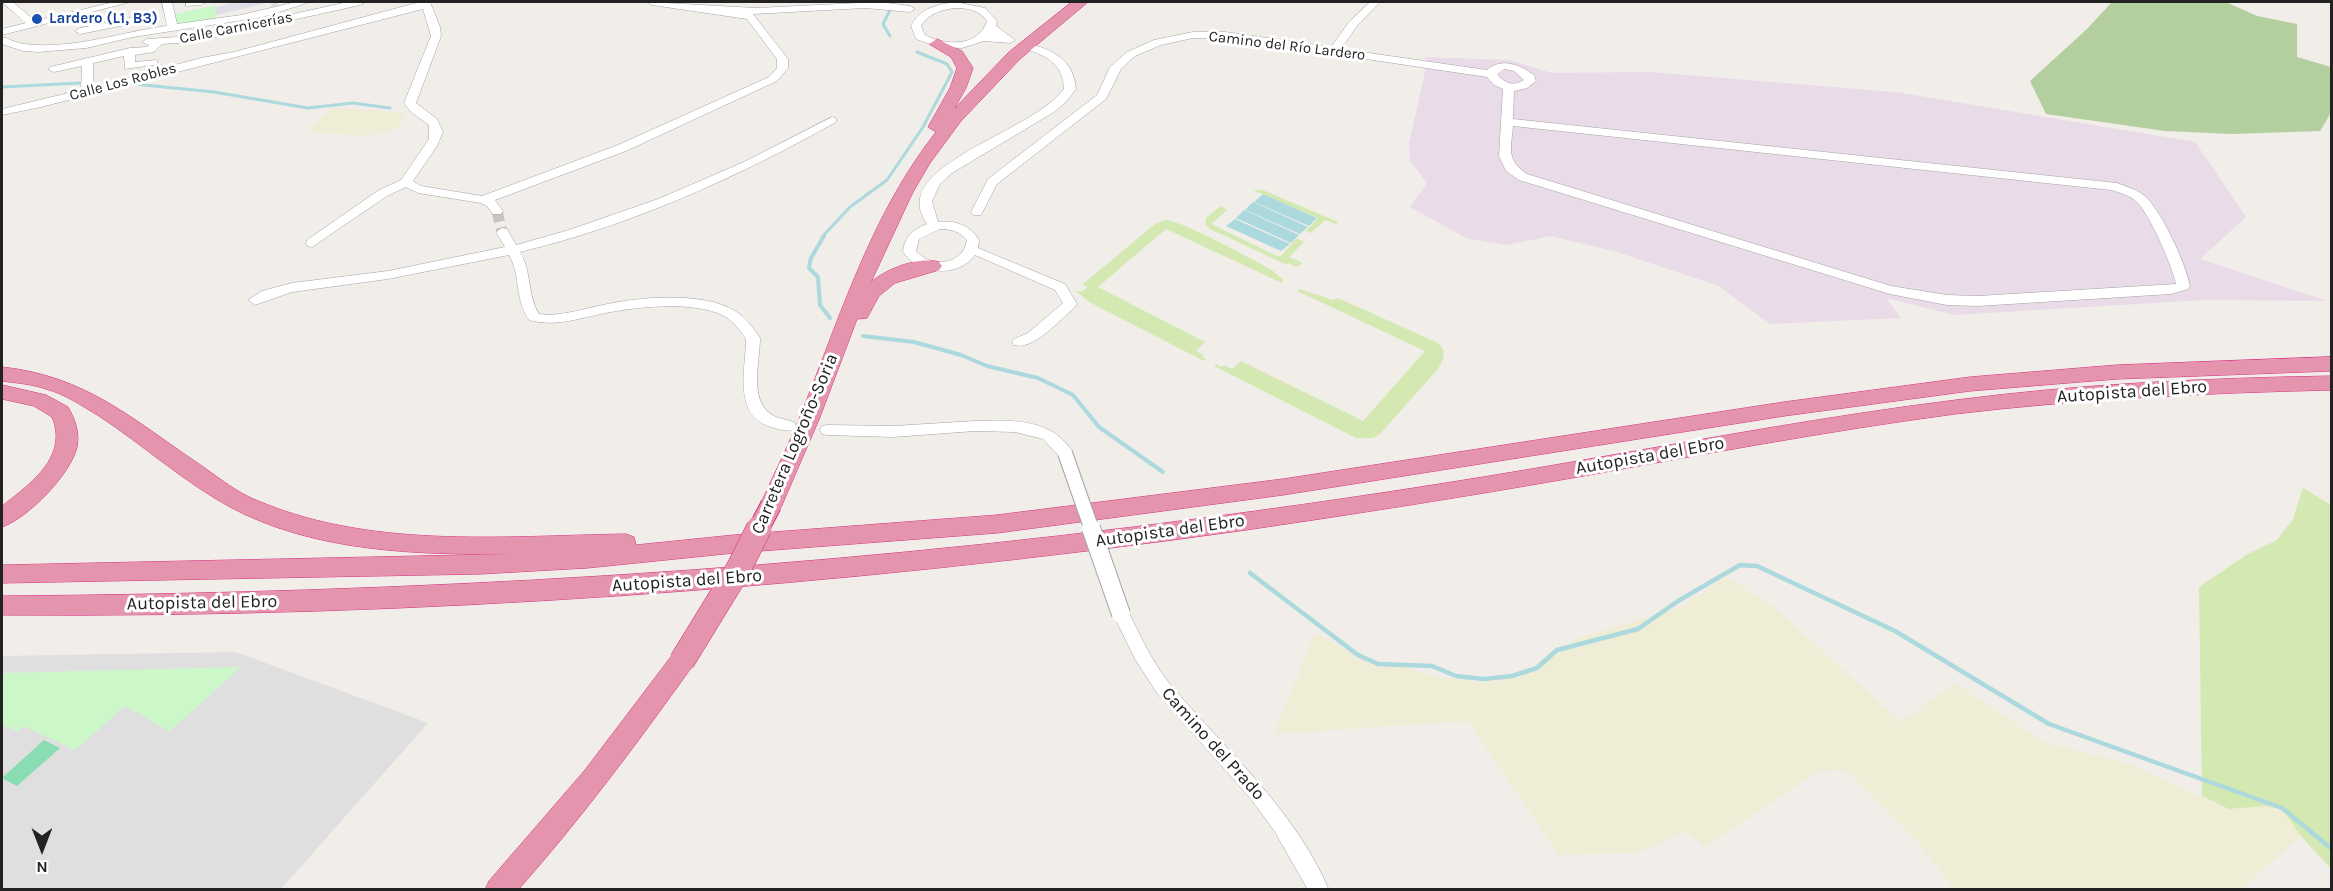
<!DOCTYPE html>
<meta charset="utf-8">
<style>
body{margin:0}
#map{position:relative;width:2333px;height:891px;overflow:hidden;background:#f1ede9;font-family:Karla,sans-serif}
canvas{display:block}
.frame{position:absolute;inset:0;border:3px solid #222;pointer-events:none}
.north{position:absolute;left:12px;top:819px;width:60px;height:60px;-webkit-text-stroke:4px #fff;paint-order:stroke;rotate:180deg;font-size:16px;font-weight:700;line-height:24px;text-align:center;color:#222}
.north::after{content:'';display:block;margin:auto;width:21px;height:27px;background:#222;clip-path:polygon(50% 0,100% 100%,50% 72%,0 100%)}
</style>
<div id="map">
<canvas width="2333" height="891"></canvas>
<div class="frame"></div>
<div class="north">N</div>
</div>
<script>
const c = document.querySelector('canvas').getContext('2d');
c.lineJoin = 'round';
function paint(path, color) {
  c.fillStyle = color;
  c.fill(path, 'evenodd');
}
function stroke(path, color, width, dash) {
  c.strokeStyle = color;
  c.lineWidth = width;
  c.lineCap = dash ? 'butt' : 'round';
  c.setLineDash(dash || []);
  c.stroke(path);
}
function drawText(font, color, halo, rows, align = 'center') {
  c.font = font + ' Karla,sans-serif';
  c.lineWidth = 6;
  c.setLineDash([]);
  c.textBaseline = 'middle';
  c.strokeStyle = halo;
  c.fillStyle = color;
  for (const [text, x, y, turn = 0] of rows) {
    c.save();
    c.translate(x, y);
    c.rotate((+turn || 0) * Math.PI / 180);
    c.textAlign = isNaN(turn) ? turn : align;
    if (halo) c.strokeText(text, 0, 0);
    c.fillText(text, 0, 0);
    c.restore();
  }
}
const residential = new Path2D(`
 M236,652L428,723L281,889H2V656Z`);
const industrial = new Path2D(`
 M1426,57L1509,60L1552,73L1649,72L1895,92L2195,142L2246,217L2200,259L2327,301L2204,300L1954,315L1886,298L1901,318L1770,324L1719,286L1617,252L1551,236L1506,245L1466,238L1410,207L1427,183L1410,161L1409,144L1425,72Z`);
const farmland = new Path2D(`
 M332,108L407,113L397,129L365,136L307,132Z
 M1727,577L1774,607L1901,722L1955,683L2042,741L2129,764L2229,809L2264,806L2282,808L2301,836L2241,889H1954L1916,840L1845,770L1818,771L1705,847L1686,831L1638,853L1559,855L1468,721L1274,734L1315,633L1366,661L1395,664L1436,677L1483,682L1521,677L1551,651L1584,636L1679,608Z`);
const grass = new Path2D(`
 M1253,190H1263L1338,222L1336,224L1325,220L1311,233L1306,231L1318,218Z
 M1221,206L1227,210L1211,224L1277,256H1281L1297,238L1304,242L1289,257L1303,263L1296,267L1289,263L1287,265L1210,229L1206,225V218Z
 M1166,220C1185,222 1250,258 1270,269C1277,273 1277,276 1283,279L1282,283L1166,229L1098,287L1205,342L1196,351L1204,355L1202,357L1206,359L1204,361L1089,302L1075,290L1081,292L1088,287L1083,284L1155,224Z
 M1299,289L1333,300L1338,298L1438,343C1447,351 1444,359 1438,369L1380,434L1373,438H1356L1214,366L1216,364L1221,367L1224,365L1232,369L1241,361L1363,421L1425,351L1297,291Z
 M2303,488L2331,505V869L2301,836L2282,808L2264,806L2229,809L2202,796L2199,587L2248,554L2277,540L2293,519Z`);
const forest = new Path2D(`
 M2112,2H2226L2257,16L2297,24V57L2331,67V113L2320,131L2232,134L2165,131L2046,114L2030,81L2087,29Z`);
const park = new Path2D(`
 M216,5V22L173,29L171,15Z
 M241,667L170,731L125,706L75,750L24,726L18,731L2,725V673Z`);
const pitch = new Path2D(`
 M44,740L60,748L17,786L2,778Z`);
const plaza = new Path2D(`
 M237,2H277L279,8L272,10L271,2L216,15L215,7Z`);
const water = new Path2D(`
 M1263,194L1317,218L1309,226L1254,202Z
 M1253,202L1308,227L1300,234L1245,210Z
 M1244,210L1299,235L1291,243L1236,218Z
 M1235,219L1290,244L1281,251L1226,226Z`);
const streamFar2 = new Path2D(`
 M890,36L883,24L891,8
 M134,84L214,92L308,108L353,103L390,108
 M2,87L80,83
 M822,237L850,207L887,180L923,127L952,72L947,64L917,52`);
const streamFar1 = new Path2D(`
 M824,236L811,258L809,268L818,277L820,305L830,318
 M863,336L914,342L961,355L987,366L1038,378L1073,395L1099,427L1163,472`);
const stream = new Path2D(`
 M1250,573L1358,655L1378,664L1432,666L1456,676L1484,679L1512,676L1537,668L1557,650L1638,629L1678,601L1740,565L1757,566L1895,631L2049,724L2282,808L2332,849`);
const minorTunnel = new Path2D(`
 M497,211L502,232`);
const minor = new Path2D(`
 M2,2H13L35,21L114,2H130L2,35V29L26,23Z
 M162,2H172L177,24L241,15L296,2H310L263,17L133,37L86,48L38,52L23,51L2,44V37C10,39 16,43 24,44C73,50 120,32 167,26Z
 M186,2H206L201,5L186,6Z
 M348,2H365L360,5L193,42L162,44L154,52L135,55V62L157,60V64L153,65L125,69L124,56L93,63V87L201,58L234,52L420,2H430L440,27L441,36L416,103L437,119L443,132L437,146L413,181L421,186L482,196L618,145L769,77L777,68V59L747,19L652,5L647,2L756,8L880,2L910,6L915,9L910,12L865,8L753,14L788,59V68L777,81L626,151L495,200L503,211L501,214H493L487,206L481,203L418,193L406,187L387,196L312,247L307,246L306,243L307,240L379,190L401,180L429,139V125L411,112L404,103L431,36L423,9L41,107L2,115V109L81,90L82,66L54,72L48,69L50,67L130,48L147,47L149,45L142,42L147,39L193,36Z
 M955,2L985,8L997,21L996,26L1015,40L1010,43L984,41L962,48L938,47L916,39L911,26C920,8 936,5 955,2ZM955,8C968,8 979,10 987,21C979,47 945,46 925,35L921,26C929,13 941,10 955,8Z
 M1370,2H1380L1357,26L1341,49L1487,70C1502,57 1520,65 1534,75L1536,81L1527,88L1514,91L1513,119L2117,183C2127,187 2139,190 2147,198C2163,215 2185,262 2190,286L2188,289L2171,294L1978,306L1947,305L1890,294L1519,180L1506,171L1499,156L1503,89L1494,85L1487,77L1225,38H1193L1161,45L1135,56L1121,69L1106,99L997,184L981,215H973L971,212L988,179L1097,95L1110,67L1127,52L1154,40L1193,32H1225L1331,47L1349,22ZM1504,69L1514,71L1524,80C1514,87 1504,83 1497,74ZM1513,126L2111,190C2120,193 2130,195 2137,202C2150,215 2172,265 2176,284L1978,296L1947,295L1891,286L1527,174C1506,160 1511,149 1513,126Z
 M131,18L136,21L135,23L80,34L75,31L80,28Z
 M1033,45C1057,51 1074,63 1076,89L1066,102L1054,112L952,173L940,184L932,201L938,222C955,220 970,225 979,240L978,248L1065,284L1077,304L1075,307C1061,319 1033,351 1014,345L1012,342L1014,339L1028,333L1063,303L1055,290L975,255C958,279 918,274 903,252C904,237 913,229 927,224C922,216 918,208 920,198C929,155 1036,127 1064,89C1063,65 1050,58 1029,50V46ZM940,229C951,229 959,231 967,240C963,265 931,269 916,251L919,239Z
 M832,117L836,118V122C736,178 632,225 520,252C532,271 527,295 539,314C560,317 582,309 603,305C638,297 703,291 735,311C745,317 754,328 760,338C760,363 747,404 776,417C781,419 788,420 794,422L796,426L794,430C786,432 779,429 771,427C732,415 746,368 746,339C740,330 733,321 724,316C694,300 633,307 601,314C576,319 555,327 529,320C514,297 521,275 509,255L388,279L292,292L255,305L248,300L262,291L292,283L388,271L505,247L496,232L502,228L507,229L516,245L569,230L658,199L744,162Z
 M975,421C1011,420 1053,418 1073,453L1070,457H1060L1043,439L1015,432L975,431L893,437L827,435L822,434L820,430L822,426L827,425L893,426Z
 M1121,607L1127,609C1140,635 1152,662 1170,684C1226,751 1294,808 1329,890H1308L1275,832L1251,799L1157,693L1135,659L1113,614L1115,609Z`);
const highway = new Path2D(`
 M1072,2H1088L1020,59L961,121L930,163L913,192L871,282C886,269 919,256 939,262L942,266L939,270L895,283L879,296L867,318L857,319L820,417L782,505L779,511L771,513L763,511L760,505C775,472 792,438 805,404C842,311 873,212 936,132L928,127L950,88L957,68L951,57L929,44L937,39L962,51L973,68L966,88L954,109L1009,52Z
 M2332,357V371L2117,379L1970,391L1784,416L1283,495L997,533L734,553L587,568L480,574L2,583V565L511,554C417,555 314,552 230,507C184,482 143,445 99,416C82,406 65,394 46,389C32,384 16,383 2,381V367C86,376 132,419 199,464C215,475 231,488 249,497C366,550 501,536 626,534L634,537L636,545L734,535L997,515L1283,479L1784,402L1970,377L2117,365Z
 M2332,376V390C2206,393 2080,399 1955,414C1827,431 1700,455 1572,478C1464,497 1355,514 1246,530C834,588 417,618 2,615V596C409,593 807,571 1211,517C1332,501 1452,483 1572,462C1700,440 1827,416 1956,400C2080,384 2206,378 2332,376Z
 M2,385L46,395L68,407C75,419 80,433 77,447C71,474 28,518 2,527V506C30,484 69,457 52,417L34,406L2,399Z
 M682,651L691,654L694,661L691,668C636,745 580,820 518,890H485L489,881L585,770L673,654Z`);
const minorBridgeFar1 = new Path2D(`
 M1065,453L1092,530`);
const minorBridge = new Path2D(`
 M1091,528L1121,614`);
const highwayBridgeFar1 = new Path2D(`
 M758,530L771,505`);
const highwayBridge = new Path2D(`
 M682,661L739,568L759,528`);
const markers = [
 [37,19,6,"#1a4fb4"]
];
const farTransitnames = [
 ["Lardero (L1, B3)",49,19]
];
const farStreetnames = [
 ["Calle Carnicerías",236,28,-11],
 ["Camino del Río Lardero",1287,46,7],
 ["Calle Los Robles",123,82,-15]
];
const streetNames = [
 ["Autopista del Ebro",2132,392,-4],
 ["Carretera Logroño-Soria",795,444,-67],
 ["Autopista del Ebro",1650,456,-10],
 ["Autopista del Ebro",1170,531,-8],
 ["Autopista del Ebro",687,581,-4],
 ["Autopista del Ebro",202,603,-1],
 ["Camino del Prado",1213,744,48]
];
paint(residential, '#e0dfdf');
paint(industrial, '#eadbe9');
paint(farmland, '#efedd5');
paint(grass, '#d4e9b1');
paint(forest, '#b4cf9f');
paint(park, '#ccf8c9');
paint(pitch, '#8addb2');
paint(plaza, '#dddee7');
paint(water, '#abd9dd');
stroke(streamFar2, '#abd9dd', 3);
stroke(streamFar1, '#abd9dd', 4);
stroke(stream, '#abd9dd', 4.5);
stroke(minorTunnel, '#c8c4c1', 11, [11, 6]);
stroke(minor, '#a3a3a3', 1);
stroke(highway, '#d62f7f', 1);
paint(minor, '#fff');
paint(highway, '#e594ae');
stroke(minorBridgeFar1, '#a3a3a3', 16, []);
stroke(minorBridge, '#a3a3a3', 20, []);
stroke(highwayBridgeFar1, '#d62f7f', 22, []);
stroke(highwayBridge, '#d62f7f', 26, []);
stroke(minorBridgeFar1, '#fff', 14);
stroke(minorBridge, '#fff', 18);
stroke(highwayBridgeFar1, '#e594ae', 20);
stroke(highwayBridge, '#e594ae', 25);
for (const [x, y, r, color] of markers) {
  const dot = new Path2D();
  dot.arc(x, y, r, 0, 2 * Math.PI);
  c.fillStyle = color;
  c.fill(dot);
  stroke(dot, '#fff', 2);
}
drawText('bold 15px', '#164399', '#fff', farTransitnames, 'left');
drawText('15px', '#222', '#fff', farStreetnames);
drawText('18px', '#222', '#fff', streetNames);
</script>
